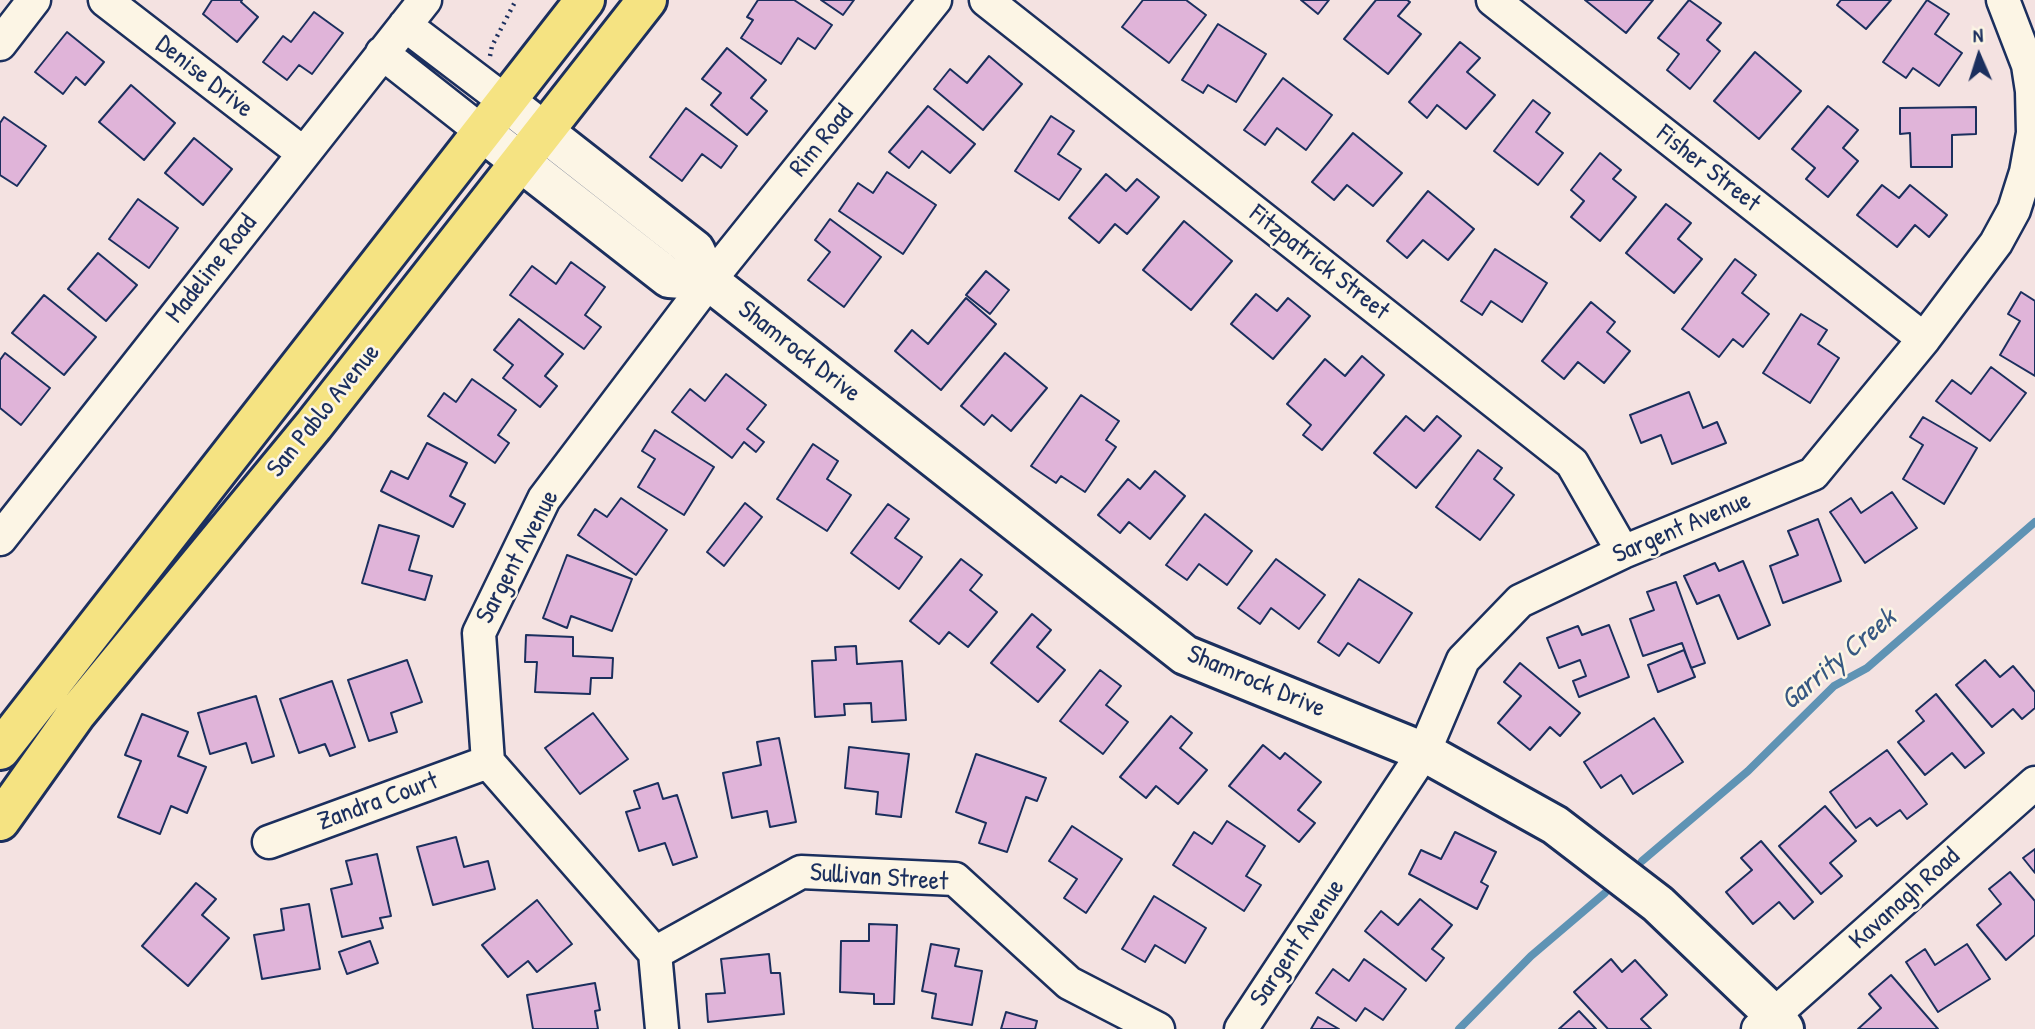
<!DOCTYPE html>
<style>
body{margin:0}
#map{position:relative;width:2035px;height:1029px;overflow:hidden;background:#f4e2e1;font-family:"Patrick Hand",sans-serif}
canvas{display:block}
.north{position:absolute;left:1944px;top:21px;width:70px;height:70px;-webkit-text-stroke:5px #fcf5e5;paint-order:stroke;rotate:357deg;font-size:19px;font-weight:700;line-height:28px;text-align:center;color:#1b2f5e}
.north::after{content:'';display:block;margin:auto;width:24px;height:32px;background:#1b2f5e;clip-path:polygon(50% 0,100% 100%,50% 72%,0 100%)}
</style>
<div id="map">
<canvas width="2035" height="1029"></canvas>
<div class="north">N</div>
</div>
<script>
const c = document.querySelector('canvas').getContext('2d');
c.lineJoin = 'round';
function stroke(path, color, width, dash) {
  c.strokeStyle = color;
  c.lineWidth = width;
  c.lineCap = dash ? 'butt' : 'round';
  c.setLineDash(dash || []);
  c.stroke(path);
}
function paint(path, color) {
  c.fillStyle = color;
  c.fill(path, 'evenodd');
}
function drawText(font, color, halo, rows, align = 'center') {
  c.font = font + ' "Patrick Hand",sans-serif';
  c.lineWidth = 5;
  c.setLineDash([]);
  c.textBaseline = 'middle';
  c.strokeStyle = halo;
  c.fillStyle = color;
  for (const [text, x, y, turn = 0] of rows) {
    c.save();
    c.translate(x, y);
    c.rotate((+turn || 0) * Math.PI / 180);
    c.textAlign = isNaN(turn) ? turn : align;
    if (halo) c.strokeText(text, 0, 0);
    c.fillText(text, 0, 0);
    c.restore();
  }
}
const stream = new Path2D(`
 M1642,861L1748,771L1834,686L1867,668L2035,522
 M1459,1029L1531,956L1605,893`);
const building = new Path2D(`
 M212,0H242L241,2L258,17L237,42L203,14Z
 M758,0H794L832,25L815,49L798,38L781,64L741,38L753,20L747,17Z
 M821,0H854L843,15Z
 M1143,0H1186L1206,15L1169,63L1122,27Z
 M1301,0H1329L1318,14Z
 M1376,0H1407L1410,2L1398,16L1421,34L1388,74L1344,39Z
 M1585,0H1653L1626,33Z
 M1689,0L1721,23L1707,40L1720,51L1690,89L1667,70L1679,54L1658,38Z
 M1841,0H1891L1866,29L1837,5Z
 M1927,0L1949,14L1935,34L1962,53L1939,86L1913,68L1906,78L1883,62Z
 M314,12L343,33L312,74L299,65L287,80L263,62L283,36L291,42Z
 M1218,24L1266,54L1236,102L1208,85L1203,93L1182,80Z
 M67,32L104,62L85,85L76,77L63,94L35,72Z
 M1460,42L1480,58L1467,72L1495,95L1466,129L1437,105L1427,118L1409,102Z
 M727,48L766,80L751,98L767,111L747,135L711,105L721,93L702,79Z
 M1755,52L1801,91L1759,139L1714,101Z
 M989,56L1022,84L983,130L934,89L950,69L967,83Z
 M1283,78L1332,115L1306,150L1277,128L1265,145L1244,130Z
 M131,85L175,123L144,160L99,122Z
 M1533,100L1550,113L1536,132L1563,153L1538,185L1494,151Z
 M928,106L975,144L950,173L922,151L909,168L889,152Z
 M1828,106L1858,130L1843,148L1858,161L1828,197L1806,179L1815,168L1792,149Z
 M1976,107V134L1952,135V167H1911L1910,133L1900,134V108Z
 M686,108L737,146L721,168L702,154L682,181L650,157Z
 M1051,116L1074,131L1058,154L1081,169L1059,200L1015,171Z
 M4,117L46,146L17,186L0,175V123Z
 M1353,133L1402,173L1373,206L1347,185L1334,200L1312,182Z
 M194,138L232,169L203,205L165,173Z
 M1600,153L1621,170L1613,179L1636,197L1600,241L1571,217L1584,201L1571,190Z
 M887,172L936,205L903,254L839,211L858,183L873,193Z
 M1106,174L1126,191L1137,179L1159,197L1127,234L1115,224L1099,243L1069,218Z
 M1882,185L1899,198L1910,185L1947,215L1929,237L1915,225L1897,247L1857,215Z
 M1428,191L1474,229L1448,260L1423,240L1407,258L1387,241Z
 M138,199L178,228L149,268L109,239Z
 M1666,204L1691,223L1678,239L1702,259L1674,293L1626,253Z
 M830,219L881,257L844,307L808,280L830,252L815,240Z
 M1184,221L1232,261L1191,310L1143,270Z
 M1495,249L1547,283L1522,322L1491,301L1482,315L1461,301Z
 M98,253L137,285L106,321L68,289Z
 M1735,259L1756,275L1742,293L1769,314L1743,347L1733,339L1719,357L1682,329Z
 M571,262L605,287L585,315L601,327L584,349L510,295L532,266L556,284Z
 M986,271L1009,290L990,314L966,295Z
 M2021,292L2035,301V376L2000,355L2020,321L2008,314Z
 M1256,294L1277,311L1288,298L1310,316L1273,359L1231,324Z
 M44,295L96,337L64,375L12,333Z
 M966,298L996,324L941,390L895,351L912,330L928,344Z
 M1591,302L1615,322L1607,332L1630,351L1604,383L1578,362L1564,379L1542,361Z
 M1801,314L1827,330L1818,344L1839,358L1810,403L1763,373Z
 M519,319L563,354L545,376L557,386L540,407L503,378L513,365L494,350Z
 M5,353L50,388L21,425L0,408V360Z
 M1005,353L1047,388L1011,431L992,415L984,425L961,406Z
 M1362,356L1384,375L1322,450L1303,435L1311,425L1287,404L1325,359L1345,376Z
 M1991,367L2026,393L1990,441L1936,401L1952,380L1971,394Z
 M726,374L766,405L747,429L764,442L756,452L744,442L732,458L672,412L690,389L705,401Z
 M472,379L516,410L498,435L509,443L495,463L428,416L444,393L456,402Z
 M1689,392L1703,428L1717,422L1726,443L1672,464L1661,435L1641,443L1630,415Z
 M1081,395L1119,421L1106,440L1116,447L1085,492L1061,476L1056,483L1031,466Z
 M1406,416L1424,431L1437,416L1461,436L1416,488L1374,453Z
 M1923,417L1977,448L1944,504L1903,479L1923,445L1910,437Z
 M655,430L714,467L684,515L638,487L655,459L642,451Z
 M427,443L467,463L450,496L465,504L453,527L381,491L391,471L408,479Z
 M813,444L838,461L827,479L851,495L827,531L777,499Z
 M1478,450L1502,468L1494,479L1514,495L1480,540L1436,507Z
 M1155,471L1185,496L1150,539L1129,522L1120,533L1098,515L1128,479L1140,489Z
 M1892,492L1917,528L1865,563L1830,512L1851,498L1861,513Z
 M621,498L667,530L636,575L578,535L595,509L607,517Z
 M745,503L762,517L724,566L707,552Z
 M888,504L909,519L895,538L922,557L899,589L851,553Z
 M1205,514L1252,551L1227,585L1199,564L1187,580L1166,565Z
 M1818,519L1841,581L1783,603L1770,566L1798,555L1788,531Z
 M379,525L419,536L409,570L432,576L425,600L362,583Z
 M567,555L632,579L612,631L571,616L567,628L543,618Z
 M961,559L982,575L970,590L997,612L968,647L949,632L939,644L910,621Z
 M1276,559L1325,595L1299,629L1271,608L1260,624L1238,608Z
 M1743,561L1770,625L1738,639L1719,595L1697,604L1684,576L1715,563L1719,571Z
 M1359,579L1412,613L1379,663L1348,643L1339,656L1318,642Z
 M1676,582L1705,663L1691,668L1682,643L1643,656L1630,619L1654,610L1647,592Z
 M1032,614L1051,630L1037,647L1065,670L1038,702L991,663Z
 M1609,625L1629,677L1579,697L1573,681L1586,676L1580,660L1559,668L1547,638L1578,626L1582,635Z
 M526,635L573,637V656L613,658L612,678H591L590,694L535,692L537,662H525Z
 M856,646L857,664L902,661L906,720L872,722L871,703L844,704L845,715L815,717L812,661L836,660L835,647Z
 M1684,650L1695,677L1658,692L1648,665Z
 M407,660L422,702L391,713L397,732L369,741L348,680Z
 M1985,660L2000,677L2013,666L2035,692V708L2022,719L2013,709L1992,727L1956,685Z
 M1520,663L1580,713L1560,736L1550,727L1530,750L1498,723L1521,696L1504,682Z
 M1100,670L1121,686L1106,705L1128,722L1103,754L1060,721Z
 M332,681L355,747L330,756L325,744L299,753L280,699Z
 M1936,694L1984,753L1965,768L1952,753L1925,775L1898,742L1924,721L1916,711Z
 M256,696L274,756L252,763L246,743L210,754L198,713Z
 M593,713L628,759L580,794L545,748Z
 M142,714L188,732L178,756L206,767L187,813L171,806L160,834L118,817L141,761L125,755Z
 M1171,716L1192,733L1180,748L1207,770L1178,804L1156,786L1146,798L1120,777Z
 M1654,718L1683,762L1633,794L1621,775L1601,788L1584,762Z
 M779,738L796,822L770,827L767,811L732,818L723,773L761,765L757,742Z
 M1263,745L1280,759L1285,753L1321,782L1298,810L1315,823L1299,842L1229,786Z
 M849,747L909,754L901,817L876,814L878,792L845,788Z
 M1887,750L1927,804L1907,819L1900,810L1877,826L1870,818L1856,828L1830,792Z
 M976,754L1046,778L1037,801L1026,797L1007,852L979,843L986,823L956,812Z
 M658,783L663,799L677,795L697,857L673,865L665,843L639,851L626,812L640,808L634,791Z
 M1825,806L1856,841L1830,863L1842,876L1821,894L1779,846Z
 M1227,821L1265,846L1246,876L1261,885L1244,911L1173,865L1194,832L1212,844Z
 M1072,826L1122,859L1086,913L1064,898L1077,879L1049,861Z
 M1455,832L1496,852L1481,882L1488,886L1477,909L1409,874L1421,850L1441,859Z
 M456,837L464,867L488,861L495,889L433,905L417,847Z
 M1761,841L1813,902L1794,919L1779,902L1753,924L1726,892L1752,870L1741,858Z
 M2035,849V873L2023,858Z
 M377,854L391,916L380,918L383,928L342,937L331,889L352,884L346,861Z
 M2010,872L2035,901V935L2006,960L1977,925L2001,904L1989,889Z
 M196,883L216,899L202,915L229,938L188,986L142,946Z
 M1154,896L1206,928L1185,963L1155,945L1145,962L1122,949Z
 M1420,899L1452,925L1432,949L1444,958L1426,981L1365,931L1381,911L1398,925Z
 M537,900L572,944L537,972L528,961L508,977L482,945Z
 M309,904L320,969L262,979L254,935L284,930L281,909Z
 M869,924L897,925L894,1004H874V994L840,992L841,941H869Z
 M370,941L378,963L347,974L339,952Z
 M931,944L959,949L955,966L982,971L972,1025L932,1018L936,994L922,991Z
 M1967,944L1990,979L1938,1012L1906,962L1925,949L1935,965Z
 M769,954L771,973H780L784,1014L708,1022L706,994L725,993L721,959Z
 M1364,959L1406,989L1383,1020L1365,1008L1356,1021L1316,993L1333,969L1349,981Z
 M1611,959L1622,972L1635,960L1667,995L1641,1019L1651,1029H1608L1574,992Z
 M1891,975L1938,1029H1858L1881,1008L1869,994Z
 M595,983L600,1010L595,1011L598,1029H533L527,995Z
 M1579,1011L1596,1029H1559Z
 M1006,1012L1037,1021L1035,1029H1001Z
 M1318,1017L1339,1029H1311Z`);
const path = new Path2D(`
 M490,56L492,46L516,0`);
const minor = new Path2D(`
 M105,0L303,153
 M986,0L1572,463L1623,552
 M1493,0L1924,339
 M405,25L505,101
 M0,44L34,0
 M382,53L481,131
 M0,539L425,0
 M269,842L488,762
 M655,953L801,872L955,879L1069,983L1158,1029
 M662,1029L655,953L488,762L479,633L544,499L709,281L935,0
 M1241,1029L1424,752L1463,660L1520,601L1623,552L1813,474L1924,339L1996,243L2014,210L2026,172L2033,133L2032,91L2028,65L2003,0
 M1758,1029L2035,783`);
const tertiary = new Path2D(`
 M505,101L695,250L709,281L1185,655L1424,752L1555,825L1658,904L1774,1015L1784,1029
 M481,131L669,278L709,281`);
const primary = new Path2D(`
 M0,750L585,0
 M0,821L76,714L314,425L647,0`);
const streetNames = [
 ["Denise Drive",204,77,38],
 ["Rim Road",822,141,-51],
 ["Fisher Street",1708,169,38],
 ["Fitzpatrick Street",1319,263,38],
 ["Madeline Road",212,269,-52],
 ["Shamrock Drive",799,352,38],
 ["San Pablo Avenue",324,411,-51],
 ["Sargent Avenue",1682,528,-23],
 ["Sargent Avenue",518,557,-62],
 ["Shamrock Drive",1256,682,23],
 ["Zandra Court",378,802,-20],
 ["Sullivan Street",879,878,4],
 ["Kavanagh Road",1905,899,-42],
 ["Sargent Avenue",1298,943,-56]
];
const waterNames = [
 ["Garrity Creek",1839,660,-40]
];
stroke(stream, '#5f93b4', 8);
paint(building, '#e0b4d9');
stroke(building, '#1b2f5e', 2);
stroke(minor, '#1b2f5e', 37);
stroke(tertiary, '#1b2f5e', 44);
stroke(primary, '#1b2f5e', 44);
stroke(path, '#1b2f5e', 4.5, [2, 5]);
stroke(minor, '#fcf5e5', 32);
stroke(tertiary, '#fcf5e5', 38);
stroke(primary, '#f5e382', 38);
drawText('26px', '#1b2f5e', '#fcf5e5', streetNames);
drawText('italic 28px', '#375882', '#fcf5e5', waterNames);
</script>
